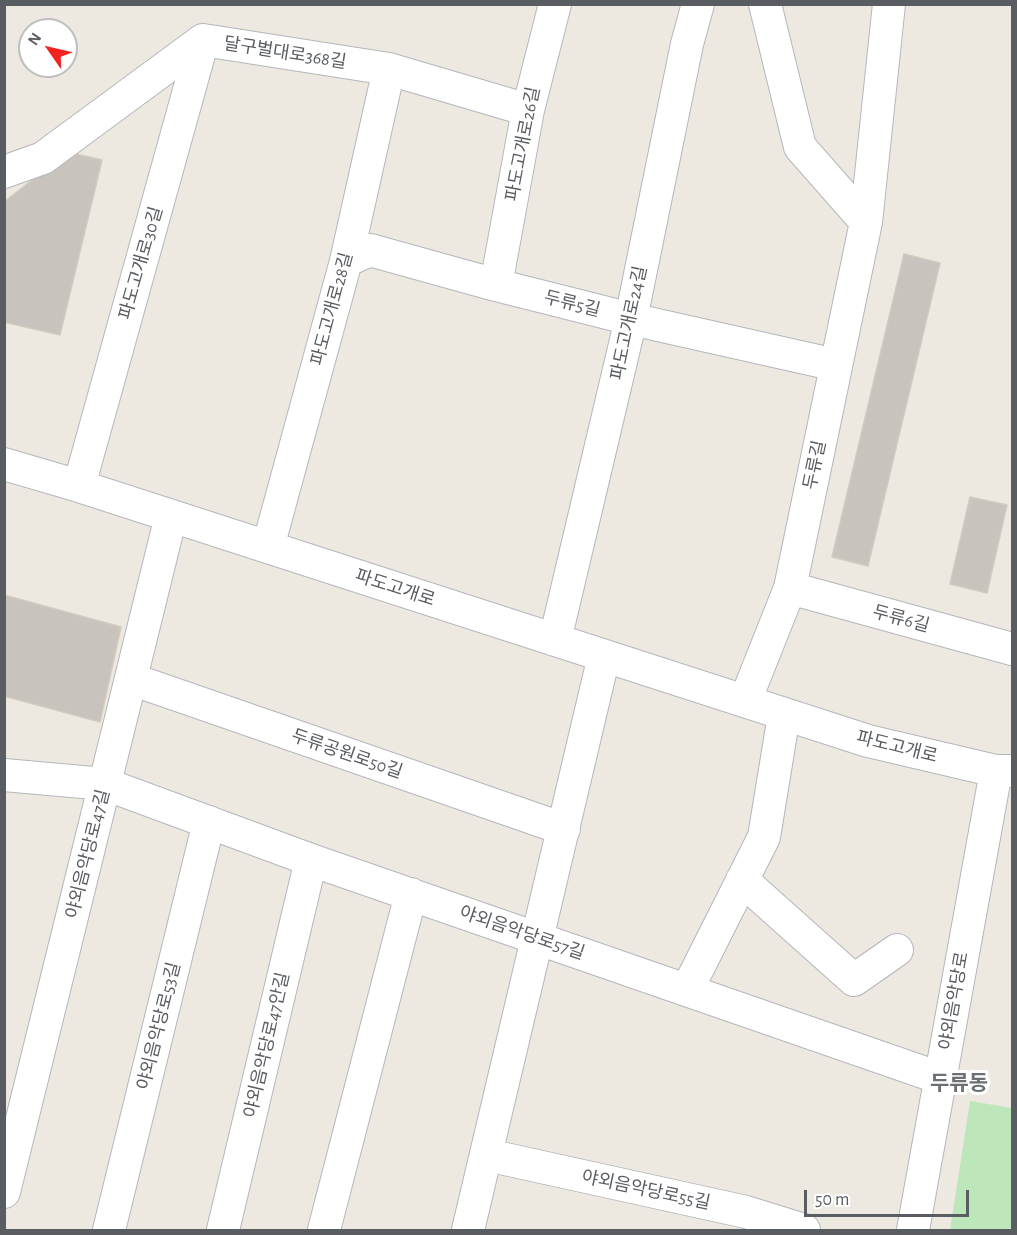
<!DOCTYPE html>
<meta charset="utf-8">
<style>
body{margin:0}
#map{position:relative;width:1017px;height:1235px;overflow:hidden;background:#ede9e0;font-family:"Alegreya Sans",sans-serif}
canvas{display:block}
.frame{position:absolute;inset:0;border:6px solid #595d62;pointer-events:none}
.north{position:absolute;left:18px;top:18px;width:60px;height:60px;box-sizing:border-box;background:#fff;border:2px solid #bdbec0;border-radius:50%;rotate:304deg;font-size:16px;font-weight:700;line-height:24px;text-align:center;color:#595d62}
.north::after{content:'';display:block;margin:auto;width:21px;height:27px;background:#f32420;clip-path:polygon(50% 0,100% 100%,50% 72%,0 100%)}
.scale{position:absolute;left:804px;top:1190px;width:165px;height:27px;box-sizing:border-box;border:3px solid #595d62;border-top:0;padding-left:8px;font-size:18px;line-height:21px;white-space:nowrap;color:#595d62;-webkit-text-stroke:4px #fff;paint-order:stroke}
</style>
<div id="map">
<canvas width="1017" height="1235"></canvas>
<div class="frame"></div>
<div class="north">N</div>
<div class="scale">50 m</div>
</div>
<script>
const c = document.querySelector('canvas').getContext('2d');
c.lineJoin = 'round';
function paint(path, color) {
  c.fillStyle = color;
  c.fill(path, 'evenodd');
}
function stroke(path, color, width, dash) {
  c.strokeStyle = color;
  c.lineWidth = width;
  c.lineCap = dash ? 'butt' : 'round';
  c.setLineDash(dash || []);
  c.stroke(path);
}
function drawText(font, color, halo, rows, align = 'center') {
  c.font = font + ' "Alegreya Sans","Noto Sans KR",sans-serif';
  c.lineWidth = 6;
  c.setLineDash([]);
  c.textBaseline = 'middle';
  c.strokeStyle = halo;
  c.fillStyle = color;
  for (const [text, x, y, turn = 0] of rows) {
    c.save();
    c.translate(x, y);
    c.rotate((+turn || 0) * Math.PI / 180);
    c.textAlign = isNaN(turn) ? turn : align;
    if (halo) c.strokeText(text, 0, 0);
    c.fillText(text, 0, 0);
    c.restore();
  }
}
const green = new Path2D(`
 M970,1101L1012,1108V1230H950Z`);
const building = new Path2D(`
 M68,152L102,160L60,335L4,322V202Z
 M904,254L940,263L868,566L832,557Z
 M970,497L1007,505L987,593L950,584Z
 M4,595L121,627L100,722L4,696Z`);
const minor = new Path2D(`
 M765,4L800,147L866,222
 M4,172L43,158L203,40L389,69L528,110
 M346,261L370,250L496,285L631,319L836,365
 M496,285L528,110L555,4
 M4,464L79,486L868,741L996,771H1012
 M79,486L203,40
 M268,547L346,261L389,69
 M790,588L1012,649
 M555,640L631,319L687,44L698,4
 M131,679L564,829
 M745,701L790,588L866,222L889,4
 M4,775L105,784L311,860L940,1078
 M742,880L854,980L897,950
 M687,990L764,837L784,715
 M487,1155L746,1212L804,1230
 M4,1192L171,516
 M109,1230L209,822
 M223,1230L311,860
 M324,1230L411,894
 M468,1230L604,656
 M913,1230L996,771`);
const streetNames = [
 ["달구벌대로368길",285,53,9],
 ["파도고개로26길",523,144,-79],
 ["파도고개로30길",141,263,-74],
 ["두류5길",572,304,14],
 ["파도고개로28길",332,309,-75],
 ["파도고개로24길",629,323,-78],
 ["두류길",815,465,-78],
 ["파도고개로",395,588,18],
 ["두류6길",901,619,15],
 ["파도고개로",897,747,14],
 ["두류공원로50길",347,754,19],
 ["야외음악당로47길",88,854,-76],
 ["야외음악당로57길",522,933,19],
 ["야외음악당로",954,1001,-80],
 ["야외음악당로53길",159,1026,-76],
 ["야외음악당로47안길",267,1045,-77],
 ["야외음악당로55길",646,1190,12]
];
const quarterNames = [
 ["두류동",959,1084]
];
paint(green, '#bde7ba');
paint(building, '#c8c4bd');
stroke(building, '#d2cabe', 1.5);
stroke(minor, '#b3b7bc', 34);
stroke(minor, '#fff', 32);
drawText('18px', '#595d62', '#fff', streetNames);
drawText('bold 21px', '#6a7074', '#fff', quarterNames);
</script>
